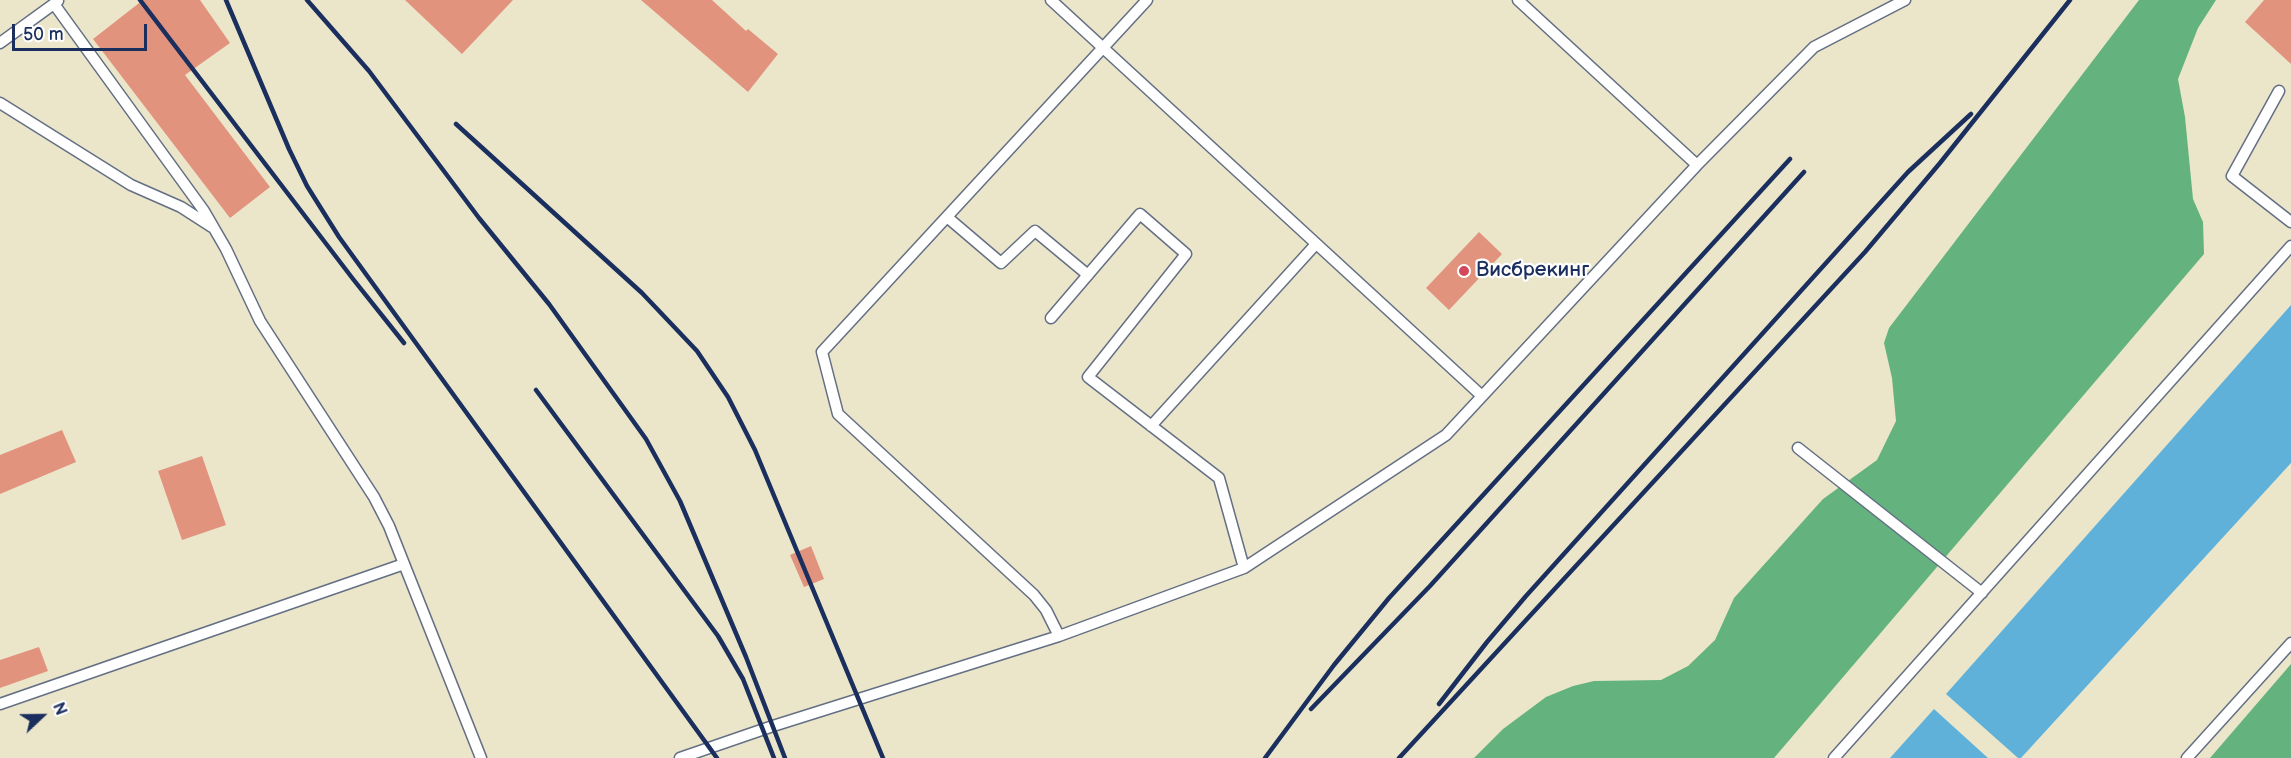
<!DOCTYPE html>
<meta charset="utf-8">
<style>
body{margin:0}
#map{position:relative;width:2291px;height:758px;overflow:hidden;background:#ebe6ca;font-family:"Balsamiq Sans",sans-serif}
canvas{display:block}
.north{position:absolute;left:12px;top:686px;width:60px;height:60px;-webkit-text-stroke:4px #fff;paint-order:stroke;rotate:68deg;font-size:16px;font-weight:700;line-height:24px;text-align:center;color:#1b2f5e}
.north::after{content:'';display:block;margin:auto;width:21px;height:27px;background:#1b2f5e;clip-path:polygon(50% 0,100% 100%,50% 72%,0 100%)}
.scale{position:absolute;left:12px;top:24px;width:135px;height:27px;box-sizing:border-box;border:3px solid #1b2f5e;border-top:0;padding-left:8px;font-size:18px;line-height:21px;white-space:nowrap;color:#1b2f5e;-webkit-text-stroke:4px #fff;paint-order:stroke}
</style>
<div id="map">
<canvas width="2291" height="758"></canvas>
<div class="north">N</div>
<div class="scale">50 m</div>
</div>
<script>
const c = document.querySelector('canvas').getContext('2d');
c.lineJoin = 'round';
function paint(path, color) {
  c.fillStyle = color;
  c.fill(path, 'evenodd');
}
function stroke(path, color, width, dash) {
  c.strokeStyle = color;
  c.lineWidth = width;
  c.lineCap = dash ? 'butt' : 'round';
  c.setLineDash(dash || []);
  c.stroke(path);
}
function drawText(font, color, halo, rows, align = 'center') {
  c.font = font + ' "Balsamiq Sans",sans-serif';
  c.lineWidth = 4.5;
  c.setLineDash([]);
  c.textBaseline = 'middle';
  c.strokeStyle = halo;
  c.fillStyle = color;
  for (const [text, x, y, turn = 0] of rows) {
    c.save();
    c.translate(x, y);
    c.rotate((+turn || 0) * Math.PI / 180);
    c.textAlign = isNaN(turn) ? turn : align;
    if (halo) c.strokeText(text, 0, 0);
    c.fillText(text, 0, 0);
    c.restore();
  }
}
const forest = new Path2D(`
 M2139,0H2216L2198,28L2178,79L2185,117L2193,199L2203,222L2204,254L1774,758H1474L1503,729L1546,697L1573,686L1594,681L1661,680L1688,666L1715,640L1734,598L1823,499L1877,460L1896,421L1892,378L1884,343L1889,328Z
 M2291,664V758H2210Z`);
const water = new Path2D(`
 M2291,305V463L2021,758H2018L1946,694Z
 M1934,709L1988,758H1890Z`);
const building = new Path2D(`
 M143,0H200L230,43L185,75L270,187L230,218L93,39Z
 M405,0H513L462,54Z
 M641,0H712L746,31L748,29L778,54L748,92Z
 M2264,0H2291V64L2245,22Z
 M1479,232L1502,254L1449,310L1426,288Z
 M62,430L76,462L0,494V455Z
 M202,456L226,525L182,540L158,471Z
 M811,546L824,579L804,587L790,555Z
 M39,647L48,671L0,688V660Z`);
const service = new Path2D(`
 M1051,0L1482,396
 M1518,0L1697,165
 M54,4L204,211L226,249L260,321L374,497L389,526L481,758
 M0,43L58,1
 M2279,91L2232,176L2291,222
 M0,103L131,185L181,207L212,227
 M947,217L1001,263L1035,231L1088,275
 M1051,318L1140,214L1186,254L1088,377L1219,478L1244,568
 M1151,426L1316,244
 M1798,448L1982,593
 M1059,636L1046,610L1034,595L838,414L822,352L1147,0
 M0,704L404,564
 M680,758L773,726L1059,636L1244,568L1446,435L1697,165L1814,47L1905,0
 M1834,758L2291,246
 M2187,758L2291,643`);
const rail = new Path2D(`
 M140,0L353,279L404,343
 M226,0L289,149L307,186L339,237L717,758
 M307,0L369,71L479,218L549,304L646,439L680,501L746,657L785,758
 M456,124L642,293L697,351L728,397L755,450L883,758
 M536,390L718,636L743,679L774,758
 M1439,704L1487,642L1526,596L1908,172L1971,114
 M1311,709L1430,586L1804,172
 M1265,758L1334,665L1389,598L1790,159
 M1399,758L1865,252L1940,163L2070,0`);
const markers = [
 [1464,271,6,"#d1495b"]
];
const poiNames = [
 ["Висбрекинг",1476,271]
];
paint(forest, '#64b37e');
paint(water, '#5fb1da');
paint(building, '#e2937e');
stroke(service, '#646f84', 13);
stroke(service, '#fff', 10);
stroke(rail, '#1b2f5e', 4.5);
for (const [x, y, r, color] of markers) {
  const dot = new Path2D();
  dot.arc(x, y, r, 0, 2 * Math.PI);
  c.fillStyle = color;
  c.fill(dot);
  stroke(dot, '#fff', 2);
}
drawText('21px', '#1b2f5e', '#fff', poiNames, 'left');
</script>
